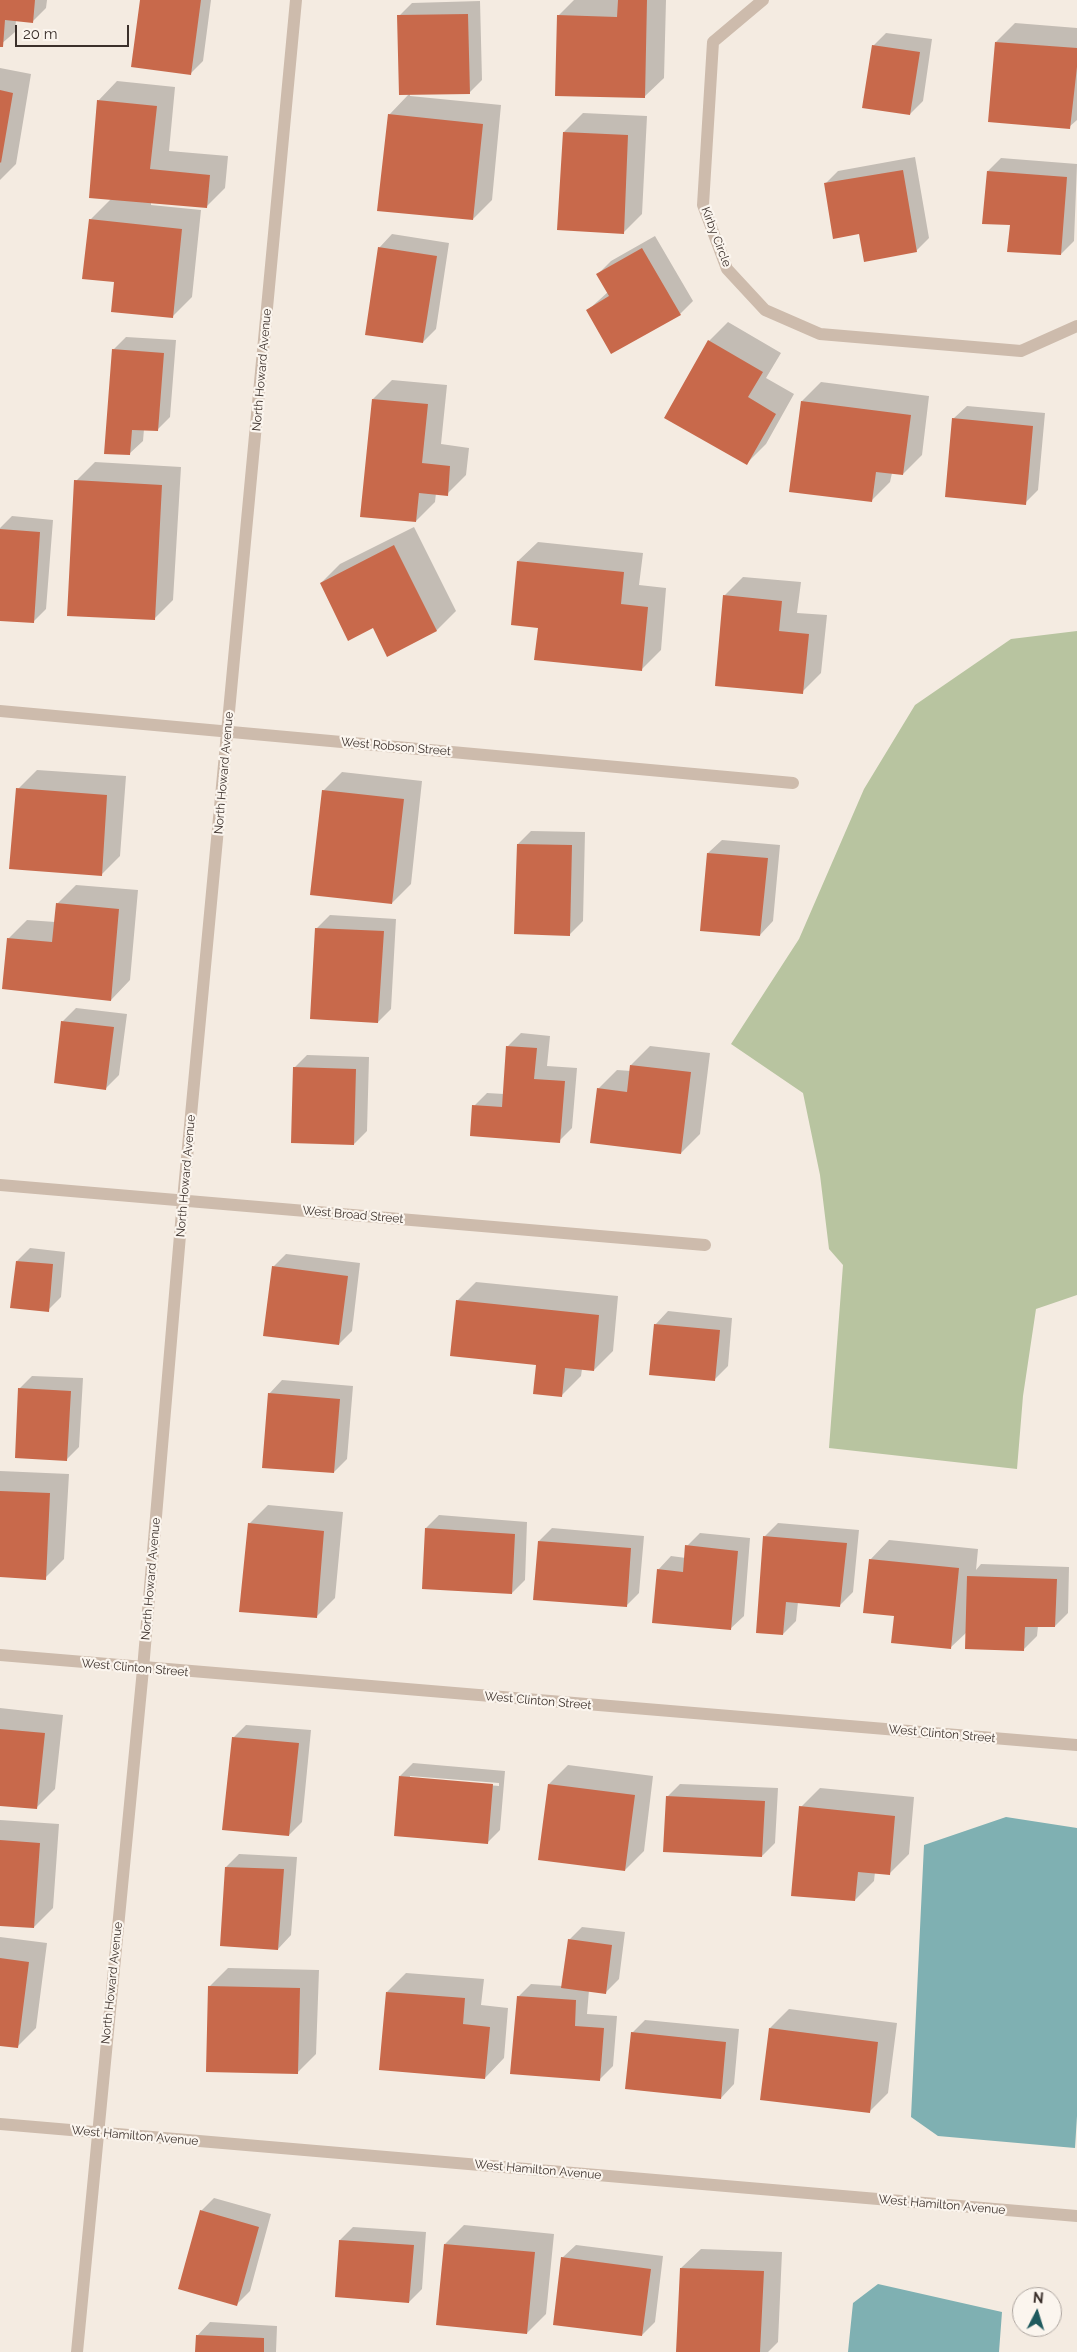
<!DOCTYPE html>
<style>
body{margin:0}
#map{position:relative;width:1077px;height:2352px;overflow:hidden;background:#f4ebe1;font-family:Raleway,sans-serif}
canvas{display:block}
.north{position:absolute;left:1012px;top:2287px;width:50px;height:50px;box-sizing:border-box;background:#fbf5ee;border:1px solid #aea6a0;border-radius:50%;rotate:5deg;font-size:14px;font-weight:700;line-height:20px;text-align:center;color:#3b302b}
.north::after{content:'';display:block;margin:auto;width:18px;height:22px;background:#1f5a5e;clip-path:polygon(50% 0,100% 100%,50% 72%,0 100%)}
.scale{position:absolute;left:15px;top:25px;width:114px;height:22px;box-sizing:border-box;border:2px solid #3b302b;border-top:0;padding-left:6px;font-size:15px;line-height:18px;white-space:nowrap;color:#3b302b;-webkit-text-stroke:4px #fbf5ee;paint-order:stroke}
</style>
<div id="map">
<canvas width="1077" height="2352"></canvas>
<div class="north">N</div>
<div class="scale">20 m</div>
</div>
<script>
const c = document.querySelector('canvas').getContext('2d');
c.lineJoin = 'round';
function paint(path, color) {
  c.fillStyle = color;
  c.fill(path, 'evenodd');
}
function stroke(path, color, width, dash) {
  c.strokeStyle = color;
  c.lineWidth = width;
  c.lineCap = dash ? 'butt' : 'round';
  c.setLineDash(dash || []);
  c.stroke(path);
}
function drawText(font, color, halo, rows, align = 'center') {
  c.font = font + ' Raleway,sans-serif';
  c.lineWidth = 4.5;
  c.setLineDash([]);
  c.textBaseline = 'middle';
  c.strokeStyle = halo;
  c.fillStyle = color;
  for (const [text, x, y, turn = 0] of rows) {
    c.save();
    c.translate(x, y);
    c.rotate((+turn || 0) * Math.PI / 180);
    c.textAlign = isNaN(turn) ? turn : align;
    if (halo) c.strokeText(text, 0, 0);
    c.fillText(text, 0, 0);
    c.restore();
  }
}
const green = new Path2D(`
 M1077,631V1295L1036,1309L1023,1396L1017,1469L829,1448L843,1265L829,1249L820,1175L803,1093L731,1044L799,939L864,789L915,705L1011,639Z`);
const water = new Path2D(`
 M1006,1817L1077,1828V2116L1075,2148L938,2136L911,2117L924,1845Z
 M878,2284L1002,2312L999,2352H848L853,2303Z`);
const shadow = new Path2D(`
 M0,0H47L46,8L33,21L16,20L15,32L0,45Z
 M141,0H211L203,61L190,74Z
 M574,0H666L664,78L644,97L558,16Z
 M480,1L482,80L469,93L410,94V96L501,105L492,200L473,219L389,115L409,94L399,16L412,3Z
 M1015,23L1077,28V120L1069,127L996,42Z
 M886,33L932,39L923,101L910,114L873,46Z
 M0,68L31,74L16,164L0,180Z
 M117,81L175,87L169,151L228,156L225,188L206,207L151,202V205L201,210L192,297L173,316L115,281L90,220L111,199L98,101Z
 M583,113L647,116L642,214L623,233L564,132Z
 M915,157L929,238L916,251L860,232L825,184L838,171Z
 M1001,158L1077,164L1074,241L1061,254L1011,224L988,171Z
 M392,234L449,243L436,329L423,342L379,248Z
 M655,236L693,301L680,314L588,310L608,292L598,274L611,261Z
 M728,322L781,353L766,378L794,394L766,444L747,463L709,341Z
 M126,337L176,340L170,417L157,430L144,429L143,441L129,454L113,350Z
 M392,380L447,385L441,444L469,448L466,475L447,494L436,493L435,502L416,521L373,399Z
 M821,382L929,396L922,455L903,474L892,473L890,482L871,501L802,401Z
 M967,406L1045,413L1038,490L1025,503L953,419Z
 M95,462L181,467L173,600L154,619L76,481Z
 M12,516L53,520L46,609L33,622L0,619V528Z
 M414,527L456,611L437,630L388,655L374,626L321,583L340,564Z
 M538,542L643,553L639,585L666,588L661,650L642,669L539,627L518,561Z
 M743,577L801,582L797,613L827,615L821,673L802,692L724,596Z
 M37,770L126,776L120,856L101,875L18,789Z
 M342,772L422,781L411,884L392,903L323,791Z
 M531,831L585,832L583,921L570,934L518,844Z
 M722,840L780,845L773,921L760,935L708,853Z
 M76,885L138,890L130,980L111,1000L8,939L27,920L55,922L57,904Z
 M330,915L396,919L391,1009L378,1022L316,929Z
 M76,1008L127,1014L119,1075L106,1088L55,1082L63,1021Z
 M521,1033L550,1036L547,1066L577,1068L572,1128L559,1141L474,1106L487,1093L504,1094L508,1046Z
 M650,1046L710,1053L700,1134L681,1153L598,1089L617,1070L631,1071V1065Z
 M307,1055L369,1057L367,1131L354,1144L294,1068Z
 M30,1248L65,1252L61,1297L48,1310L17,1261Z
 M286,1254L360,1263L352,1331L339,1344L273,1267Z
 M476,1282L618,1296L613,1351L594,1370L582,1369L581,1376L562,1395L538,1364L457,1301Z
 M668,1311L732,1318L728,1366L715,1379L655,1325Z
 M32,1376L83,1378L79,1447L66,1460L19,1389Z
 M282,1380L353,1386L347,1459L334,1472L269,1394Z
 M0,1471L69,1474L64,1559L45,1578L0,1576Z
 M268,1505L343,1512L335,1598L316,1617L249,1524Z
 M439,1515L527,1522L525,1580L512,1593L426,1528Z
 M778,1523L859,1530L853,1592L840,1605L798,1602L796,1621L783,1634L765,1536Z
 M552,1528L644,1536L639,1593L626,1606L539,1541Z
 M700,1533L750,1538L744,1616L730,1629L658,1570L671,1556L686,1558L687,1546Z
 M889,1540L978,1549L976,1570L981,1564L1069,1567L1068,1613L1055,1626H1038L1037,1636L1024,1649L967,1632L950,1648L895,1615L870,1560Z
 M0,1708L63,1715L55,1789L36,1808L0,1804Z
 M246,1725L311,1730L302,1822L289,1835L233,1738Z
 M413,1763L505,1771L500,1830L487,1843L400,1776ZM410,1776L499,1783V1786L410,1778Z
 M568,1765L653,1776L644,1851L625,1870L549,1784Z
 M680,1784L778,1788L775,1843L762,1856L667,1797Z
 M820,1788L914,1797L909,1854L890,1873L875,1872L874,1881L855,1900L801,1807Z
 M0,1820L59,1824L53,1908L34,1927L0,1925Z
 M239,1854L297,1857L291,1935L278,1949L226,1867Z
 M582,1927L625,1932L619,1979L606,1992L589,1990L587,2014L617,2016L613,2066L600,2079L518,1997L531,1984L563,1986L569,1940Z
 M0,1937L47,1943L36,2028L17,2047L0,2045Z
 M228,1968L319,1970L316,2054L297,2073L209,1987Z
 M406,1973L484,1979L481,2005L508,2008L504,2058L485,2078L387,1992Z
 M789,2009L897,2023L888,2093L869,2112L770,2028Z
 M645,2020L739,2029L734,2084L721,2098L632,2033Z
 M214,2198L271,2214L250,2291L237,2304L201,2211Z
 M464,2225L554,2234L546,2314L527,2333L445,2244Z
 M353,2227L426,2232L422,2289L409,2302L340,2240Z
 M576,2245L663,2256L655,2322L642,2335L562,2258Z
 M701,2249L782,2252L778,2342L768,2352H677L681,2268Z
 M210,2322L277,2326L276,2352H197V2336Z`);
const building = new Path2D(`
 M0,0H35L33,23L5,20L3,47H0Z
 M140,0H201L191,75L131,67Z
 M618,0H647L645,98L555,96L557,15L617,17Z
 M468,14L470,94L399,95L397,15Z
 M995,42L1077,48V67L1070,129L988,122Z
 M872,45L920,52L910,115L862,108Z
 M0,90L13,93L1,163L0,162Z
 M97,100L157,106L150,169L210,175L207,208L89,198Z
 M388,114L483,124L473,220L377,211Z
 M563,132L628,135L624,234L557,230Z
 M903,170L917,252L864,262L859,234L833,239L824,183Z
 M987,171L1067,177L1061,255L1007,252L1010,225L982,224Z
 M89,219L182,229L173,318L111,312L114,282L82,279Z
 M378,247L437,256L423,343L365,335Z
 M642,248L681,315L611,354L586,310L609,296L596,274Z
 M708,340L763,372L748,397L776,414L747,465L664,418Z
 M112,349L164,353L158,431L132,430L130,455L104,454Z
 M372,399L428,404L422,463L450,466L448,496L419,493L416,522L360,517Z
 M801,401L911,415L903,475L876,472L872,502L789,492Z
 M952,418L1033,426L1026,505L945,497Z
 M74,480L162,485L155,620L67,616Z
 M0,529L40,532L34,623L0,621Z
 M394,545L437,631L387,657L373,628L348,641L320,583Z
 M517,561L624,572L621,604L648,607L642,671L534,660L538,628L511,625Z
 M723,595L782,601L779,631L809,634L803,694L715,686Z
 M16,788L107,795L102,876L9,869Z
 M322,790L404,799L392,904L310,895Z
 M517,844L572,845L570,936L514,934Z
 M707,853L768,858L760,936L700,931Z
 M56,903L119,909L111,1001L2,989L7,938L52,942Z
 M315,928L384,931L378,1023L310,1019Z
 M61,1021L114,1027L106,1090L54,1083Z
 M506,1046L537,1048L534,1079L565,1081L560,1143L470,1136L472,1105L502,1107Z
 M630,1065L691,1072L681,1154L590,1143L597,1088L627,1092Z
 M293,1067L356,1069L354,1145L291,1143Z
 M16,1261L53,1264L49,1312L10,1308Z
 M272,1266L348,1276L339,1345L263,1336Z
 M456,1300L599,1315L594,1371L565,1368L562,1397L533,1394L536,1365L450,1356Z
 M654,1324L720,1330L715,1381L649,1375Z
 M18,1388L71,1391L67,1461L15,1458Z
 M268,1393L340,1399L334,1473L262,1468Z
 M0,1491L50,1493L46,1580L0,1577Z
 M248,1523L324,1531L317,1618L239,1612Z
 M425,1528L515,1534L512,1594L422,1589Z
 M763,1536L847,1543L840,1607L786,1602L783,1635L756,1633Z
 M538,1541L631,1548L627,1607L533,1600Z
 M685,1545L738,1551L731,1630L652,1623L657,1569L683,1572Z
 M869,1559L959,1568L951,1649L891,1643L894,1616L863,1613Z
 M967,1576L1057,1579L1055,1627H1025L1024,1651L965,1649Z
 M0,1729L45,1733L37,1809L0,1806Z
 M232,1737L299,1743L289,1836L222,1830Z
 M399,1776L493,1784L488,1844L394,1836Z
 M548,1784L635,1795L625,1871L538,1860Z
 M666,1796L765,1801L762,1857L663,1852Z
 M799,1806L895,1816L890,1875L858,1872L855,1901L791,1896Z
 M0,1840L40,1843L34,1928L0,1926Z
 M225,1867L284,1869L278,1950L220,1946Z
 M568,1939L612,1945L606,1994L561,1988Z
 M0,1958L29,1962L18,2048L0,2046Z
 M208,1986L300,1988L298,2074L206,2072Z
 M386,1992L465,1998L463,2024L490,2027L485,2079L379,2070Z
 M517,1996L576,2000L575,2026L604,2028L600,2081L510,2074Z
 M769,2028L878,2042L870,2113L760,2100Z
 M631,2032L726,2042L721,2099L625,2089Z
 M200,2210L259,2227L237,2306L178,2289Z
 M339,2240L414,2245L409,2303L335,2297Z
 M444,2244L535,2252L527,2334L436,2325Z
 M561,2257L651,2269L642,2336L553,2325Z
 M680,2268L764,2271L760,2352H676Z
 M196,2335L264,2338V2352H195Z`);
const minor = new Path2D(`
 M763,0L713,42L703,205L727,269L765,310L820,334L1021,351L1077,326
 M0,711L793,783
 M0,1185L705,1245
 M0,1655L1077,1745
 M0,2124L1077,2216
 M77,2352L143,1669L183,1200L296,0`);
const streetNames = [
 ["Kirby Circle",716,237,69],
 ["North Howard Avenue",262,370,-85],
 ["West Robson Street",396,747,5],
 ["North Howard Avenue",224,773,-85],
 ["North Howard Avenue",186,1176,-85],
 ["West Broad Street",353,1215,5],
 ["North Howard Avenue",151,1579,-85],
 ["West Clinton Street",135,1668,5],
 ["West Clinton Street",538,1701,5],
 ["West Clinton Street",942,1734,5],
 ["North Howard Avenue",112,1983,-84],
 ["West Hamilton Avenue",135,2136,5],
 ["West Hamilton Avenue",538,2170,5],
 ["West Hamilton Avenue",942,2205,5]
];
paint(green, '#b8c4a0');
paint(water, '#7fb0b2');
paint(shadow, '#0003');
paint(building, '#c8694b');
stroke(minor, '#cdbbac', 12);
drawText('12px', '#3b302b', '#fbf5ee', streetNames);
</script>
